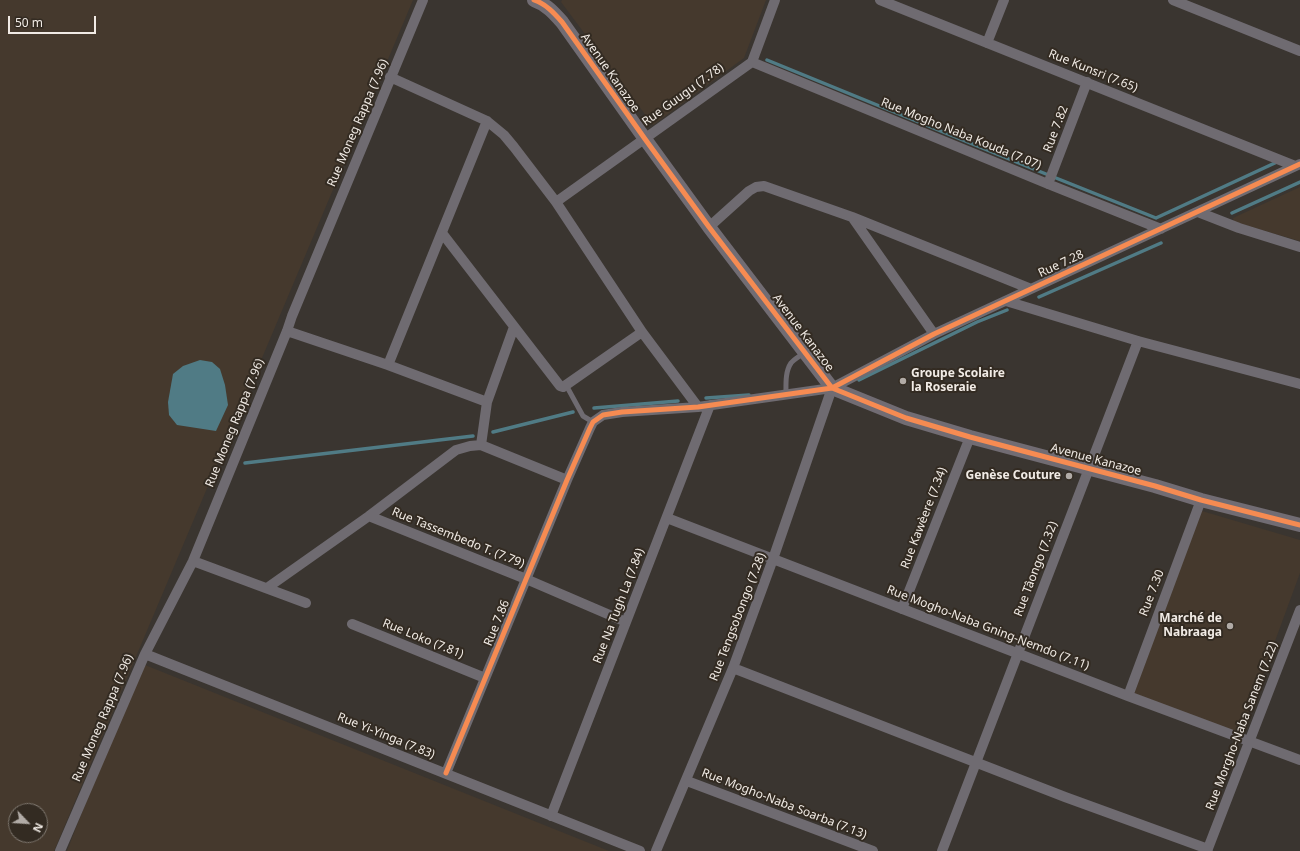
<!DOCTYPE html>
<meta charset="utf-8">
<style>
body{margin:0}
#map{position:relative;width:1300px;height:851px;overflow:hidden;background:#3a3530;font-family:"Noto Sans",sans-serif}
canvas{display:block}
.north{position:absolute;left:8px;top:803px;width:40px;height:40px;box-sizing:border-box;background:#332b22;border:1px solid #7f7870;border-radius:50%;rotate:115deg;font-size:11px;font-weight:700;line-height:16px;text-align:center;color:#f1ebe5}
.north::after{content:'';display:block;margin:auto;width:14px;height:18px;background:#b1aba6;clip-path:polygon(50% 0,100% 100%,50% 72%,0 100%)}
.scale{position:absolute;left:8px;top:16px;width:88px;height:18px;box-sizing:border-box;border:2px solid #f1ebe5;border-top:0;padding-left:5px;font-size:12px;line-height:14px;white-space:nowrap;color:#f1ebe5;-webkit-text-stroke:3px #332b22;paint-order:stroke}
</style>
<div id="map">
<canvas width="1300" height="851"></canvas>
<div class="north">N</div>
<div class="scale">50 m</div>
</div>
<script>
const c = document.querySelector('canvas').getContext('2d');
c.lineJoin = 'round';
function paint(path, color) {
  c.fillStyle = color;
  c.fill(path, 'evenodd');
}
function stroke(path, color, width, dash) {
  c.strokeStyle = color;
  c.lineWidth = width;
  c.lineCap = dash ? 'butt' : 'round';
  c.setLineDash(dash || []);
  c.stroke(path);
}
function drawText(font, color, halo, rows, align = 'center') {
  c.font = font + ' "Noto Sans",sans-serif';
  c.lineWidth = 4;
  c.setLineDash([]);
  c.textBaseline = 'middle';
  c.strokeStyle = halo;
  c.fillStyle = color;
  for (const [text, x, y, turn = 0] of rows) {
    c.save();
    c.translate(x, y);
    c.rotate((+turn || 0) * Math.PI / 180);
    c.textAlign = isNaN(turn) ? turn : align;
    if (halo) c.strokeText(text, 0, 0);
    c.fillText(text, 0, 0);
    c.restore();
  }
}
const built = new Path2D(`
 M0,0H413L54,851H0ZM16,811H40V835H16Z
 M562,0H766L744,58L653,125L561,2Z
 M1300,187V241L1234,222L1233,218Z
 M1202,511L1300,540V573L1241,734L1131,695Z
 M140,663L609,851H67Z`);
const water = new Path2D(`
 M200,360L212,362L220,369L225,385L228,405L216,431L177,425L169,415L168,402L173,374L183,366Z`);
const stream = new Path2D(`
 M767,60L1036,170L1156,218L1277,162
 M1232,213L1300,182
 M1039,297L1161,243
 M859,380L977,322L1007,310
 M706,398L749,395
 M594,408L678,401
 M493,432L573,412
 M245,463L473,436`);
const lane = new Path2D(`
 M566,385L583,416L593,422
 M786,395C786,384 785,372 791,363C794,359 800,356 804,353`);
const street = new Path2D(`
 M880,0L1295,166
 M1173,0L1300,51
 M987,43L1004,0
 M752,62L1048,184L1161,229
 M390,77L487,121L504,135L514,147L556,202L642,332L698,407
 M1048,184L1087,82
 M556,202L752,62L775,0
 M1198,212L1239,228L1300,247
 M852,217L934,334
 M709,227L749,191L756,187L764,186L852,217L1031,289
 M442,233L560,386L563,387L566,385L642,332
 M1006,301L1138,341L1300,384
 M287,331L388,365L487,402
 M388,365L487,121
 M481,445L487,402L514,327
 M369,516L526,579L626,622
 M667,518L1128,696L1300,760
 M193,561L306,603
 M267,588L369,516L456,450L470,446L481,445L567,480
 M902,609L970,437
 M352,624L485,678
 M145,654L640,851
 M733,668L1065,797L1208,849
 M1128,696L1201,500
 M446,773L567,480L590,428L593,422L603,415L622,412L698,407L832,388L934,334L1300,164
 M687,781L873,851
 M551,816L710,405
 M60,851L145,654L193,561L287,331L292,316L423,0
 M656,851L733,668L773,559L832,388
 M942,851L1138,341
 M1207,851L1300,610`);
const secondary = new Path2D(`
 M534,0C546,4 554,13 562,22L645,139L709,227L832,388L906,418L970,437L1155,486L1201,500L1300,525`);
const cycleway = new Path2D(`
 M534,0C546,4 554,13 562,22L645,139L709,227L832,388L906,418L970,437L1155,486L1201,500L1300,525
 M446,773L567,480L590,428L593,422L603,415L622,412L698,407L832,388L934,334L1300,164`);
const markers = [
 [903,381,4,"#b1aba6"],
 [1069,476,4,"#b1aba6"],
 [1230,626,4,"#b1aba6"]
];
const streetNames = [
 ["Rue Kunsri (7.65)",1093,71,22],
 ["Avenue Kanazoe",610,73,55],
 ["Rue Guugu (7.78)",683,95,-36],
 ["Rue Moneg Rappa (7.96)",358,123,-67],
 ["Rue 7.82",1056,129,-69],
 ["Rue Mogho Naba Kouda (7.07)",961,134,22],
 ["Rue 7.28",1061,264,-25],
 ["Avenue Kanazoe",803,333,53],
 ["Rue Moneg Rappa (7.96)",235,423,-68],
 ["Avenue Kanazoe",1096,460,15],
 ["Rue Kawèere (7.34)",924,518,-69],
 ["Rue Tassembedo T. (7.79)",458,538,22],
 ["Rue Tâongo (7.32)",1036,569,-69],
 ["Rue 7.30",1152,593,-69],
 ["Rue Na Tugh La (7.84)",619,606,-69],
 ["Rue Tengsobongo (7.28)",738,617,-69],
 ["Rue 7.86",497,623,-68],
 ["Rue Mogho-Naba Gning-Nemdo (7.11)",988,628,21],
 ["Rue Loko (7.81)",423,639,22],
 ["Rue Moneg Rappa (7.96)",103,718,-67],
 ["Rue Morgho-Naba Sanem (7.22)",1242,726,-69],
 ["Rue Yi-Yinga (7.83)",386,736,22],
 ["Rue Mogho-Naba Soarba (7.13)",784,804,21]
];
const poiNames = [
 ["Groupe Scolaire",911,374,"left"],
 ["la Roseraie",911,388,"left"],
 ["Genèse Couture",1061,476],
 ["Marché de",1222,619],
 ["Nabraaga",1222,633]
];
paint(built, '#45392d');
paint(water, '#507b85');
stroke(stream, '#507b85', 3.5);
stroke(lane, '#6f6b71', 5);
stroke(street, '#6f6b71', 10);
stroke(secondary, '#716c73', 14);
stroke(cycleway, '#f68b52', 5);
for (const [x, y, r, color] of markers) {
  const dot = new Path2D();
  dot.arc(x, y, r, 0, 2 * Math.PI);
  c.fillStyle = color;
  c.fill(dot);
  stroke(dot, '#332b22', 1.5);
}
drawText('12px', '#f1ebe5', '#332b22', streetNames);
drawText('bold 12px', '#f1ebe5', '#332b22', poiNames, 'right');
</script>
